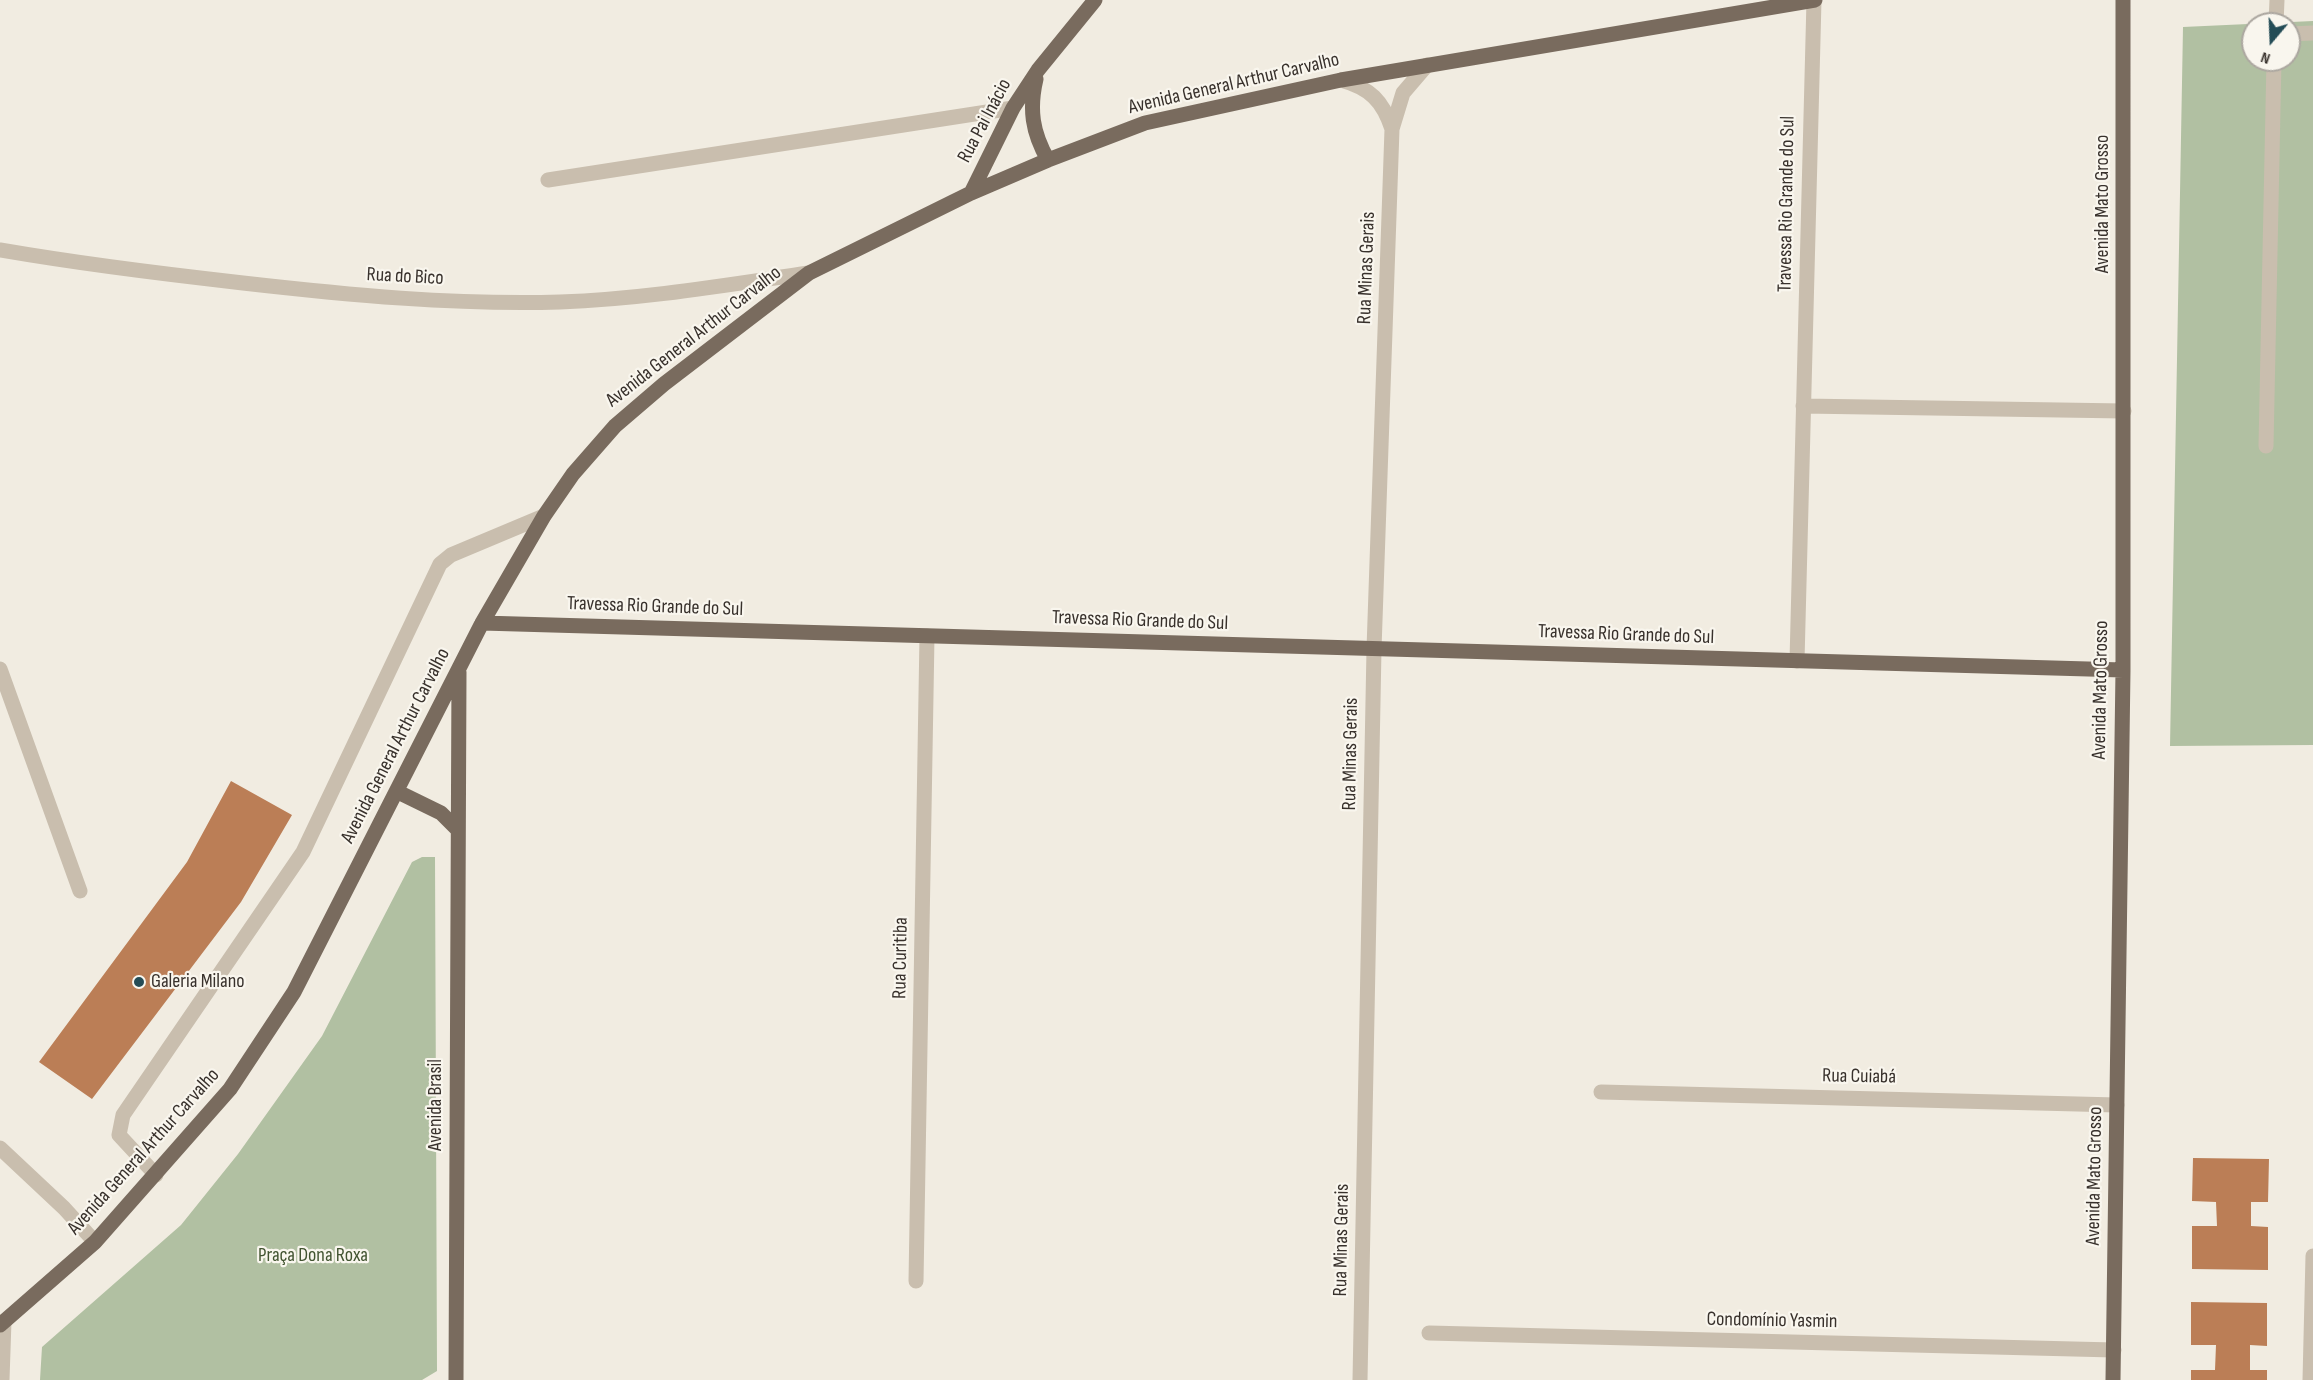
<!DOCTYPE html>
<meta charset="utf-8">
<style>
body{margin:0}
#map{position:relative;width:2313px;height:1380px;overflow:hidden;background:#f1ece1;font-family:"Sofia Sans Condensed",sans-serif}
canvas{display:block}
.north{position:absolute;left:2241px;top:12px;width:60px;height:60px;box-sizing:border-box;background:#f9f6ee;border:2px solid #aca7a0;border-radius:50%;rotate:199deg;font-size:16px;font-weight:700;line-height:24px;text-align:center;color:#38312c}
.north::after{content:'';display:block;margin:auto;width:21px;height:27px;background:#244c56;clip-path:polygon(50% 0,100% 100%,50% 72%,0 100%)}
</style>
<div id="map">
<canvas width="2313" height="1380"></canvas>
<div class="north">N</div>
</div>
<script>
const c = document.querySelector('canvas').getContext('2d');
c.lineJoin = 'round';
function paint(path, color) {
  c.fillStyle = color;
  c.fill(path, 'evenodd');
}
function stroke(path, color, width, dash) {
  c.strokeStyle = color;
  c.lineWidth = width;
  c.lineCap = dash ? 'butt' : 'round';
  c.setLineDash(dash || []);
  c.stroke(path);
}
function drawText(font, color, halo, rows, align = 'center') {
  c.font = font + ' "Sofia Sans Condensed",sans-serif';
  c.lineWidth = 4.5;
  c.setLineDash([]);
  c.textBaseline = 'middle';
  c.strokeStyle = halo;
  c.fillStyle = color;
  for (const [text, x, y, turn = 0] of rows) {
    c.save();
    c.translate(x, y);
    c.rotate((+turn || 0) * Math.PI / 180);
    c.textAlign = isNaN(turn) ? turn : align;
    if (halo) c.strokeText(text, 0, 0);
    c.fillText(text, 0, 0);
    c.restore();
  }
}
const green = new Path2D(`
 M2313,21V745L2170,746L2183,27ZM2253,24H2289V60H2253Z
 M422,857H435L437,1371L422,1380H40L42,1347L181,1225L238,1154L322,1036L412,862Z`);
const building = new Path2D(`
 M231,781L292,815L241,902L92,1099L39,1062L187,862Z
 M2193,1158L2269,1159L2268,1202H2251V1226L2268,1227V1270L2192,1269V1226H2217L2216,1202L2192,1201Z
 M2191,1302L2267,1303V1346L2250,1345V1370H2267V1380H2191V1370H2215L2216,1345H2191Z`);
const minor = new Path2D(`
 M2276,24L2277,0
 M2289,34L2313,33
 M1341,80C1370,88 1383,101 1392,129
 M548,180L1013,108
 M0,250C81,264 162,274 243,283C348,295 454,305 560,302C644,299 726,285 809,273
 M1803,406L2124,411
 M2266,446L2274,60
 M1797,661L1814,0
 M0,669L80,891
 M1601,1092L2117,1105
 M0,1148L64,1208L95,1242
 M156,1175L119,1135L123,1115L303,852L440,564L451,555L544,516
 M916,1281L927,636
 M1429,1333L2114,1350
 M2,1380L4,1321
 M1360,1380L1374,649L1392,129L1403,93L1427,65
 M2310,1380L2313,1256`);
const major = new Path2D(`
 M1036,79C1029,109 1032,132 1048,160
 M971,193L1013,108L1038,70L1095,0
 M482,623L2123,670
 M398,792L441,813L458,830
 M0,1325L95,1242L230,1089L294,992L482,623L544,516L573,474L615,426L664,384L809,273L971,193L1048,160L1145,123L1341,80L1815,0
 M456,1380L459,672
 M2113,1380L2123,670V0`);
const markers = [
 [139,982,6,"#244c56"]
];
const streetNames = [
 ["Avenida General Arthur Carvalho",1234,84,-13],
 ["Rua Pai Inácio",985,121,-62],
 ["Travessa Rio Grande do Sul",1787,204,-89],
 ["Avenida Mato Grosso",2103,204,-90],
 ["Rua Minas Gerais",1367,268,-88],
 ["Rua do Bico",405,277,3],
 ["Avenida General Arthur Carvalho",694,337,-38],
 ["Travessa Rio Grande do Sul",655,607,2],
 ["Travessa Rio Grande do Sul",1140,621,2],
 ["Travessa Rio Grande do Sul",1626,635,2],
 ["Avenida Mato Grosso",2101,690,-89],
 ["Avenida General Arthur Carvalho",396,746,-63],
 ["Rua Minas Gerais",1351,754,-89],
 ["Rua Curitiba",901,958,-89],
 ["Rua Cuiabá",1859,1077,1],
 ["Avenida Brasil",436,1105,-90],
 ["Avenida General Arthur Carvalho",144,1152,-48],
 ["Avenida Mato Grosso",2095,1176,-89],
 ["Rua Minas Gerais",1342,1240,-89],
 ["Condomínio Yasmin",1772,1321,1]
];
const poiNames = [
 ["Galeria Milano",151,982]
];
const parkNames = [
 ["Praça Dona Roxa",313,1256]
];
paint(green, '#b1c0a2');
paint(building, '#bb7e56');
stroke(minor, '#c9beae', 15);
stroke(major, '#796b5e', 15);
for (const [x, y, r, color] of markers) {
  const dot = new Path2D();
  dot.arc(x, y, r, 0, 2 * Math.PI);
  c.fillStyle = color;
  c.fill(dot);
  stroke(dot, '#f9f6ee', 2);
}
drawText('20px', '#38312c', '#f9f6ee', streetNames);
drawText('20px', '#38312c', '#f9f6ee', poiNames, 'left');
drawText('20px', '#425431', '#f9f6ee', parkNames);
</script>
